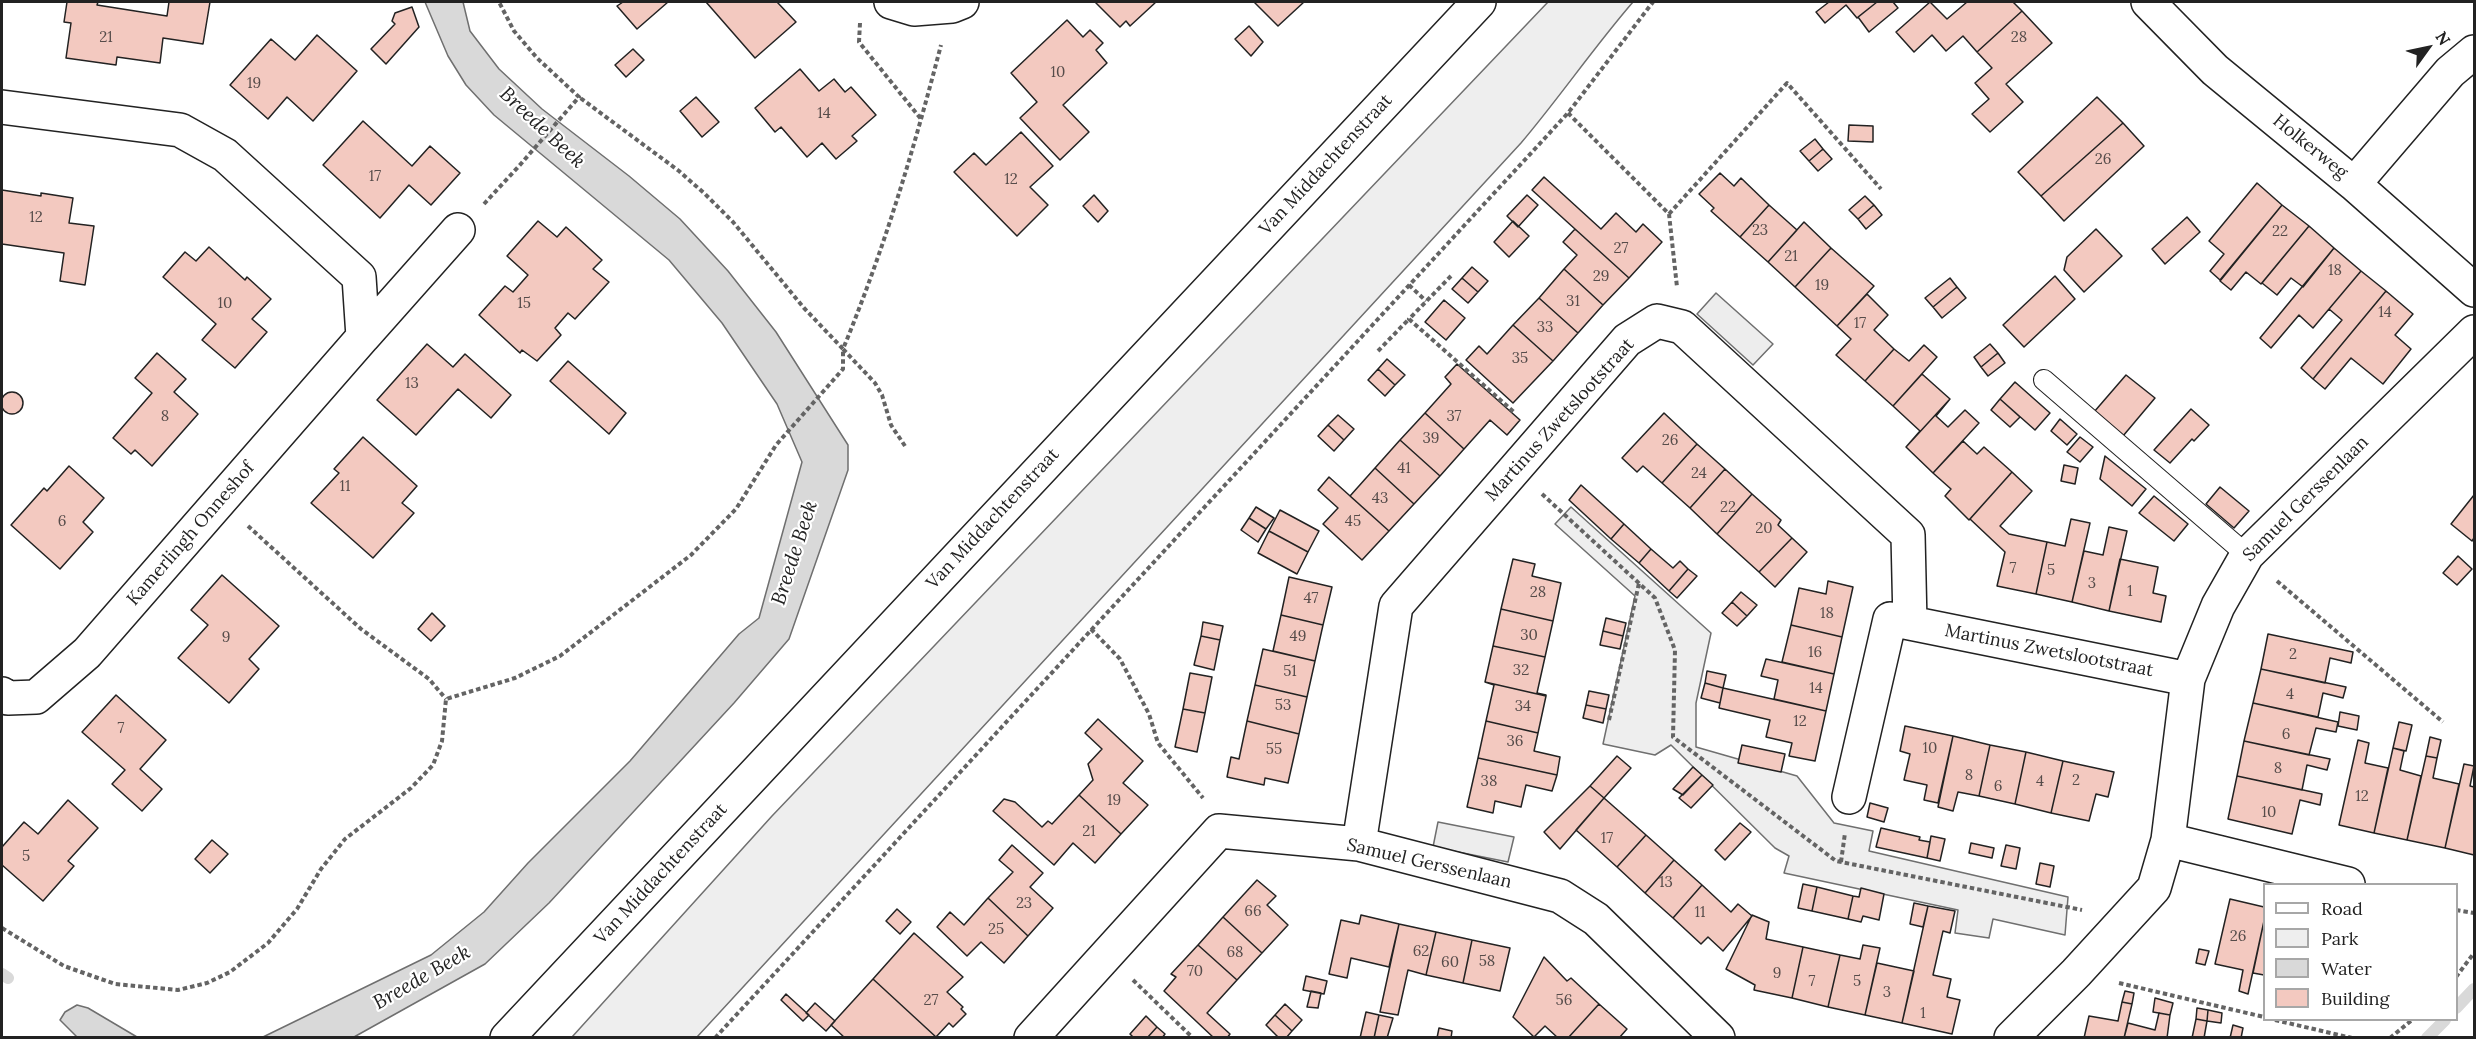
<!DOCTYPE html>
<style>
body{margin:0}
#map{position:relative;width:2476px;height:1039px;overflow:hidden;background:#fff;font-family:Lora,serif}
canvas{display:block}
.frame{position:absolute;inset:0;border:3px solid #222;pointer-events:none}
.legend{position:absolute;left:2263px;top:883px;width:195px;height:138px;box-sizing:border-box;background:#fff;border:2px solid #a7a7a7;margin:0;padding:8px 10px;list-style:none;font-size:18px;color:#222}
.legend li{display:flex;align-items:center;gap:12px;height:30px}
.legend b{width:30px;border:2px solid #a7a7a7}
.north{position:absolute;left:2398px;top:18px;width:60px;height:60px;-webkit-text-stroke:4px #fff;paint-order:stroke;rotate:57deg;font-size:16px;font-weight:700;line-height:24px;text-align:center;color:#222}
.north::after{content:'';display:block;margin:auto;width:21px;height:27px;background:#222;clip-path:polygon(50% 0,100% 100%,50% 72%,0 100%)}
</style>
<div id="map">
<canvas width="2476" height="1039"></canvas>
<div class="frame"></div>
<ul class="legend">
<li><b style="height:8px;background:#fff"></b>Road</li>
<li><b style="height:16px;background:#eee"></b>Park</li>
<li><b style="height:16px;background:#d9d9d9"></b>Water</li>
<li><b style="height:16px;background:#f3c9c0"></b>Building</li>
</ul>
<div class="north">N</div>
</div>
<script>
const c = document.querySelector('canvas').getContext('2d');
c.lineJoin = 'round';
function paint(path, color) {
  c.fillStyle = color;
  c.fill(path, 'evenodd');
}
function stroke(path, color, width, dash) {
  c.strokeStyle = color;
  c.lineWidth = width;
  c.lineCap = dash ? 'butt' : 'round';
  c.setLineDash(dash || []);
  c.stroke(path);
}
function drawText(font, color, halo, rows, align = 'center') {
  c.font = font + ' Lora,serif';
  c.lineWidth = 4.5;
  c.setLineDash([]);
  c.textBaseline = 'middle';
  c.strokeStyle = halo;
  c.fillStyle = color;
  for (const [text, x, y, turn = 0] of rows) {
    c.save();
    c.translate(x, y);
    c.rotate((+turn || 0) * Math.PI / 180);
    c.textAlign = isNaN(turn) ? turn : align;
    if (halo) c.strokeText(text, 0, 0);
    c.fillText(text, 0, 0);
    c.restore();
  }
}
const green = new Path2D(`
 M1548,2H1633C1594,47 1560,97 1521,143L697,1037H572L772,816Z
 M1571,507L1711,633L1696,703V747L1797,776L1834,823L1873,831L1869,851L2068,897L2065,935L1993,919L1989,938L1955,933L1958,910L1784,873L1789,856L1775,848L1671,745L1655,755L1603,744L1635,596L1555,524Z`);
const parking = new Path2D(`
 M1716,293L1773,344L1753,365L1697,314Z
 M1438,822L1514,837L1508,862L1433,847Z`);
const water = new Path2D(`
 M425,2H463L470,31L499,69L542,109L629,176L680,219L728,271L776,332L848,445V470L789,639L734,703L549,903L485,964L354,1037H263L431,955L484,912L528,863L630,761L739,634L759,618L802,462L777,404L722,323L669,260L494,115L466,85L448,56Z
 M77,1005L88,1008L137,1037H77L60,1020L65,1012Z`);
const stream = new Path2D(`
 M2,974L8,978
 M2456,1008L2474,989
 M2427,1038L2445,1020`);
const building = new Path2D(`
 M67,2H98L97,5L167,16L169,2H210L203,44L163,38L160,63L117,57L116,65L66,58L71,23L64,22Z
 M623,2H668L637,29L617,6Z
 M706,2H777L796,22L755,58Z
 M1095,2H1156L1130,26L1126,21L1120,27Z
 M1254,2H1304L1278,26Z
 M1829,2H1877L1857,18L1846,5L1825,23L1816,12Z
 M1877,2H1893L1898,8L1869,32L1858,17Z
 M1930,2L1947,19L1967,2H2013L2022,11L1977,52L1963,36L1946,51L1932,35L1914,52L1896,32Z
 M412,7L419,27L386,64L371,49L395,24L392,21L395,13Z
 M2022,11L2052,43L2006,84L2023,102L1990,132L1972,114L1989,99L1975,83L1992,68L1977,52Z
 M1067,20L1083,37L1090,30L1103,43L1096,50L1107,63L1063,105L1089,132L1060,160L1020,118L1037,102L1011,73Z
 M1249,26L1263,42L1251,56L1235,39Z
 M317,35L357,71L313,121L287,97L268,119L230,85L271,39L295,60Z
 M633,49L644,60L626,77L615,65Z
 M800,69L819,91L834,79L845,92L851,87L876,115L852,136L857,141L836,159L822,143L807,157L781,127L775,132L755,108Z
 M696,97L719,122L702,137L680,111Z
 M2097,97L2123,123L2041,196L2018,172Z
 M363,121L412,166L430,146L460,173L431,205L409,185L380,218L323,165Z
 M2123,123L2144,146L2064,221L2041,196Z
 M1849,125L1873,126V142L1848,141Z
 M1021,132L1053,166L1030,187L1048,205L1017,236L954,172L974,153L986,165Z
 M1815,139L1823,149L1809,161L1800,151Z
 M1823,149L1832,159L1818,171L1809,161Z
 M1720,173L1734,186L1741,178L1769,205L1740,237L1711,211L1714,208L1699,194Z
 M1544,177L1601,229L1616,213L1636,232L1643,224L1662,242L1629,278L1532,190Z
 M2257,183L2282,205L2220,280L2210,271L2224,254L2209,241Z
 M2,190L41,196V193L73,198L69,223L94,226L85,285L60,281L64,253L2,244Z
 M1094,195L1108,211L1098,222L1083,206Z
 M1527,195L1538,205L1518,227L1507,216Z
 M1865,196L1874,205L1858,219L1849,210Z
 M1769,205L1797,230L1768,262L1740,237Z
 M1874,205L1882,215L1866,229L1858,219Z
 M2282,205L2309,226L2261,284L2246,272L2231,290L2220,281Z
 M2187,217L2200,232L2165,264L2152,249Z
 M538,221L557,237L566,227L602,260L593,269L609,282L575,319L568,313L555,328L561,335L537,361L522,350L520,353L479,315L505,286L513,292L528,275L507,256Z
 M1513,221L1529,236L1509,257L1494,242Z
 M1804,222L1831,248L1795,287L1768,262Z
 M2309,226L2334,248L2303,287L2291,278L2277,295L2262,283Z
 M1575,229L1629,278L1603,305L1564,269L1577,255L1563,242Z
 M2096,229L2122,256L2084,292L2064,270L2067,257Z
 M209,247L245,280L247,277L271,299L252,319L267,332L235,368L202,340L216,324L163,277L185,252L196,261Z
 M1831,248L1874,286L1837,326L1795,287Z
 M2334,248L2361,271L2313,328L2299,315L2271,348L2260,338Z
 M1472,267L1488,281L1478,292L1462,278Z
 M1564,269L1603,305L1578,333L1539,298Z
 M2361,271L2386,291L2313,379L2301,368L2342,320L2329,309Z
 M2055,276L2075,299L2024,347L2003,325Z
 M1462,278L1478,292L1468,303L1452,289Z
 M1950,278L1957,287L1933,307L1925,298Z
 M1957,287L1966,298L1942,318L1933,307Z
 M2386,291L2413,314L2395,335L2411,349L2383,384L2351,358L2325,389L2313,379Z
 M1867,294L1888,315L1874,330L1894,349L1865,381L1836,355L1851,339L1837,326Z
 M1539,298L1578,333L1553,361L1513,325Z
 M1444,300L1465,318L1446,340L1425,322Z
 M1513,325L1553,361L1513,403L1466,360L1479,346L1487,354Z
 M427,344L453,367L465,354L511,395L491,418L458,389L416,435L377,400Z
 M1990,344L1998,353L1981,367L1974,357Z
 M1924,345L1937,357L1893,406L1865,381L1894,349L1909,361Z
 M157,353L186,379L174,392L198,414L152,466L135,450L131,454L113,438L152,393L135,378Z
 M1998,353L2005,363L1988,376L1981,367Z
 M1387,359L1405,375L1395,385L1378,369Z
 M568,361L626,413L609,434L550,381Z
 M1457,364L1520,420L1507,435L1490,420L1464,449L1425,413L1451,384L1445,377Z
 M1378,369L1395,385L1385,396L1368,380Z
 M1922,374L1950,399L1906,447L1920,431L1893,406Z
 M2126,375L2155,398L2123,436L2094,412Z
 M2015,382L2050,413L2035,430L2000,399Z
 M1 403a11 11 0 1 1 22 0a11 11 0 1 1-22 0Z
 M1950,399L1936,416L1948,427L1965,410L1979,423L1933,473L1906,447Z
 M2000,399L2020,417L2010,427L1991,410Z
 M2191,409L2209,425L2194,441L2192,439L2170,463L2154,450Z
 M1425,413L1464,449L1440,476L1400,440Z
 M1664,413L1697,444L1662,483L1643,466L1637,472L1622,458Z
 M1338,415L1354,429L1344,440L1328,425Z
 M2060,419L2077,434L2067,445L2051,431Z
 M1328,425L1344,440L1334,451L1318,436Z
 M363,437L417,486L402,503L414,513L373,558L311,503L339,473L334,469Z
 M2080,437L2093,447L2080,462L2067,452Z
 M1400,440L1440,476L1414,504L1375,468Z
 M1963,441L1977,454L1984,447L2012,472L1969,520L1945,496L1951,489L1933,473Z
 M1697,444L1725,469L1690,508L1662,483Z
 M2105,456L2146,489L2132,506L2100,479Z
 M2064,465L2078,468L2075,484L2061,481Z
 M69,466L104,498L83,522L93,532L60,569L11,525L44,488L47,491Z
 M1375,468L1414,504L1389,531L1350,496Z
 M1725,469L1752,494L1717,534L1690,508Z
 M2012,472L2032,491L2000,526L2009,534L2047,542L2036,594L1997,586L2005,552L1970,519Z
 M1329,477L1389,531L1362,560L1323,524L1338,508L1318,490Z
 M1581,485L1624,524L1611,539L1569,500Z
 M2220,487L2249,511L2234,528L2206,504Z
 M1752,494L1781,520L1778,525L1792,538L1759,572L1717,534Z
 M2474,495V538L2472,541L2451,524Z
 M2154,496L2188,524L2174,541L2139,513Z
 M1256,507L1274,518L1266,529L1249,518Z
 M1280,510L1319,531L1308,552L1269,531Z
 M1249,518L1266,529L1258,542L1241,530Z
 M2071,519L2090,523L2072,602L2036,594L2047,542L2065,546Z
 M1624,524L1651,549L1639,563L1611,539Z
 M2109,527L2127,531L2109,611L2072,602L2084,551L2103,555Z
 M1269,531L1308,552L1297,574L1258,553Z
 M1792,538L1807,552L1775,587L1759,572Z
 M1651,549L1673,568L1680,561L1688,569L1669,591L1639,563Z
 M2458,556L2472,569L2457,585L2443,573Z
 M1513,559L1535,564L1532,576L1561,583L1553,621L1501,609Z
 M2120,559L2158,567L2153,593L2166,596L2161,622L2109,611Z
 M1688,569L1697,576L1677,598L1669,591Z
 M222,575L279,626L249,659L259,669L229,703L178,658L208,625L191,610Z
 M1289,577L1332,587L1323,625L1281,615Z
 M1828,581L1853,587L1842,637L1791,625L1799,588L1826,594Z
 M1741,592L1757,605L1747,616L1732,602Z
 M1732,602L1747,616L1737,626L1722,613Z
 M1501,609L1553,621L1545,657L1493,646Z
 M432,613L445,626L431,641L418,629Z
 M1281,615L1323,625L1315,661L1273,651Z
 M1606,618L1626,623L1623,636L1603,631Z
 M1203,622L1223,626L1220,640L1201,636Z
 M1791,625L1842,637L1834,674L1782,662Z
 M1603,631L1623,636L1620,649L1600,645Z
 M2268,634L2353,652L2351,663L2330,658L2325,683L2261,669Z
 M1201,636L1220,640L1214,670L1194,665Z
 M1493,646L1545,657L1537,693L1546,695V696L1485,682Z
 M1263,649L1315,661L1307,697L1255,685Z
 M1766,659L1834,674L1826,711L1774,699L1778,680L1761,676Z
 M2261,669L2346,687L2343,698L2323,693L2318,717L2253,703Z
 M1707,671L1726,675L1723,688L1705,683Z
 M1190,673L1212,677L1205,713L1183,709Z
 M1485,682L1546,696L1538,733L1486,721L1494,685Z
 M1705,683L1723,688L1720,703L1701,698Z
 M1255,685L1307,697L1299,734L1247,721Z
 M1723,688L1826,711L1815,761L1789,756L1792,743L1766,737L1770,720L1719,708Z
 M1589,691L1609,695L1606,709L1586,705Z
 M116,695L166,740L140,769L162,789L142,811L112,784L125,770L82,732Z
 M2253,703L2338,722L2336,732L2316,728L2309,755L2244,741Z
 M1586,705L1606,709L1603,723L1583,718Z
 M1183,709L1205,713L1197,752L1175,747Z
 M2340,712L2359,716L2357,730L2338,726Z
 M1098,719L1143,761L1123,783L1148,805L1121,834L1079,795L1093,780L1088,764L1102,749L1085,733Z
 M1247,721L1299,734L1288,783L1265,778L1264,785L1227,777L1231,757L1239,759Z
 M1486,721L1538,733L1534,751L1560,757L1557,775L1478,758Z
 M2399,722L2412,725L2406,751L2393,748Z
 M1905,726L1953,736L1938,803L1924,800L1927,785L1904,780L1910,754L1900,751Z
 M1953,736L1990,745L1979,796L1958,792L1953,811L1938,807Z
 M2430,737L2441,740L2437,758L2426,756Z
 M2358,740L2369,743L2365,763L2388,768L2374,833L2339,825Z
 M2244,741L2330,759L2327,770L2307,765L2302,790L2237,776Z
 M1742,745L1785,754L1781,772L1738,763Z
 M1990,745L2026,752L2015,804L1979,796Z
 M2393,748L2404,751L2400,770L2421,776L2407,840L2374,833Z
 M2026,752L2063,761L2051,813L2015,804Z
 M1617,756L1631,768L1604,798L1590,786Z
 M2426,756L2437,758L2433,778L2459,784L2445,848L2407,840Z
 M1478,758L1557,775L1552,791L1526,785L1521,807L1495,801L1493,813L1467,807Z
 M2063,761L2114,772L2108,797L2096,794L2089,821L2051,813Z
 M2464,764L2474,766L2470,786L2474,787V855L2445,848Z
 M1693,767L1702,775L1683,795L1673,789Z
 M1702,775L1713,785L1691,808L1679,798Z
 M2237,776L2322,794L2320,805L2300,800L2292,834L2228,819Z
 M1590,786L1604,798L1560,849L1544,832Z
 M1079,795L1121,834L1095,863L1073,843L1054,865L993,811L1004,799L1015,802L1042,827L1048,821L1052,824Z
 M1604,798L1646,835L1617,867L1576,830Z
 M68,800L98,828L68,861L74,866L43,901L2,865V847L24,822L38,834Z
 M1870,803L1888,808L1884,822L1867,817Z
 M1740,823L1751,832L1725,860L1715,850Z
 M1881,828L1920,837L1919,840L1930,842L1927,858L1876,847Z
 M1646,835L1674,860L1645,893L1617,867Z
 M1931,836L1945,839L1940,861L1927,858Z
 M212,840L228,854L210,873L195,859Z
 M1971,843L1994,848L1992,858L1969,853Z
 M1012,845L1043,873L1030,887L1053,908L1028,936L988,898L1013,872L999,860Z
 M2006,845L2020,848L2016,869L2001,866Z
 M1674,860L1702,885L1673,918L1645,893Z
 M2040,863L2054,866L2050,887L2036,884Z
 M1257,880L1276,896L1267,905L1288,925L1262,953L1223,917Z
 M1803,884L1817,887L1812,911L1798,908Z
 M1702,885L1731,912L1738,904L1752,916L1723,951L1708,937L1701,944L1673,918Z
 M1817,887L1853,896L1848,919L1812,911Z
 M1861,888L1884,894L1879,920L1863,916L1861,922L1848,919L1853,896L1859,897Z
 M988,898L1028,936L1004,963L981,942L967,956L937,927L950,912L964,925Z
 M2230,899L2264,907V921L2248,994L2239,991L2243,970L2215,964Z
 M1914,903L1928,906L1923,927L1910,924Z
 M1928,906L1955,911L1950,933L1943,931L1933,975L1951,979L1947,997L1960,1000L1952,1034L1902,1023Z
 M897,909L911,922L900,934L886,921Z
 M1361,915L1399,924L1389,967L1351,958L1347,978L1329,974L1341,920L1359,924Z
 M1752,915L1769,922L1766,939L1803,947L1792,998L1754,990L1755,985L1726,969Z
 M1223,917L1262,953L1237,980L1198,945Z
 M2264,921V975L2253,973Z
 M1399,924L1436,932L1426,975L1408,970L1398,1015L1380,1012Z
 M1436,932L1472,940L1463,983L1426,975Z
 M914,933L963,977L947,992L963,1007L961,1009L966,1014L953,1027L949,1023L936,1037L873,979Z
 M1472,940L1510,948L1500,991L1463,983Z
 M1198,945L1237,980L1207,1013L1230,1034L1227,1038H1214L1164,991L1176,977L1171,974Z
 M1863,945L1880,948L1865,1015L1828,1007L1840,955L1860,959Z
 M1803,947L1840,955L1828,1007L1792,998Z
 M2199,949L2209,951L2205,965L2196,963Z
 M1544,957L1567,981L1571,978L1599,1004L1568,1038H1558L1545,1026L1534,1037L1513,1017Z
 M1877,963L1914,971L1902,1023L1865,1015Z
 M1306,976L1327,981L1324,994L1303,990Z
 M873,979L936,1037L845,1038L831,1025Z
 M1311,991L1321,993L1318,1008L1307,1007Z
 M2125,991L2134,993L2132,1004L2122,1002Z
 M786,994L809,1015L803,1021L781,1000Z
 M2155,998L2173,1003L2170,1015L2153,1012Z
 M2122,1002L2132,1004L2124,1038H2084L2089,1016L2118,1021Z
 M815,1003L835,1021L826,1031L806,1013Z
 M1285,1004L1302,1020L1292,1031L1275,1015Z
 M1599,1004L1627,1029L1619,1038H1568Z
 M2197,1008L2208,1010L2207,1021L2196,1019Z
 M2208,1010L2222,1013L2221,1023L2207,1021Z
 M1366,1012L1379,1015L1374,1038H1360Z
 M2159,1013L2170,1015L2167,1038H2124L2128,1023L2155,1030Z
 M1275,1015L1292,1031L1286,1038H1279L1266,1025Z
 M1379,1015L1393,1018L1387,1038H1374Z
 M1146,1016L1157,1027L1147,1038H1134L1130,1034Z
 M2196,1019L2207,1021L2204,1038H2192Z
 M2233,1025L2243,1028L2241,1038H2230Z
 M1157,1027L1165,1034L1162,1038H1147Z
 M1439,1028L1452,1031L1451,1038H1437Z`);
const path = new Path2D(`
 M860,23L859,42L921,119
 M1568,113L1669,214L1677,287
 M484,204L519,166L579,97L537,58L514,31L499,2
 M1669,214L1787,83L1881,189
 M1451,276L1409,319L1515,413
 M1409,285L1426,301
 M1378,351L1409,319
 M905,446L891,425L882,395L875,383L843,349C884,250 914,149 941,45
 M1542,494L1655,598L1675,650L1673,737L1836,861L2082,910
 M248,526L361,629L429,679L446,699
 M2277,581L2443,722
 M1091,629L1120,659L1149,714L1158,743L1203,798
 M1609,720L1639,583
 M1841,862L1845,833
 M2456,910L2474,913
 M2,928L64,966L115,984L178,990L207,983L230,972L268,943L297,909L321,869L345,839L411,788L433,765L442,741L446,699L515,678L560,656L691,555L736,509L776,445L843,369V349L804,308L733,222L705,194L679,171L579,97
 M2456,977L2474,953
 M1133,980L1193,1038
 M2119,983L2264,1017
 M2275,1020L2352,1038
 M715,1038L1568,113L1653,2
 M2390,1038L2412,1020`);
const lane = new Path2D(`
 M2044,380L2247,555`);
const street = new Path2D(`
 M891,2L914,9L952,6L962,2
 M2148,2L2215,70L2354,184L2474,290
 M2,107L180,130L225,155L359,277L363,337L87,653L36,697L8,698L2,694
 M2354,184L2450,72L2474,52
 M363,337L458,230
 M1849,797L1890,619L1910,623
 M2168,840L2348,884
 M1359,844L1396,606L1627,340L1657,321L1682,327L1908,535L1910,623L2188,679
 M1031,1038L1219,831L1359,844L1560,896L1596,919L1718,1038
 M2011,1038L2076,973L2154,888L2168,840L2188,679L2218,606L2247,555L2474,332`);
const primary = new Path2D(`
 M507,1038L1479,2`);
const numberNames = [
 ["21",106,38],
 ["28",2019,38],
 ["10",1058,73],
 ["19",254,84],
 ["14",824,114],
 ["26",2103,160],
 ["17",375,177],
 ["12",1011,180],
 ["12",36,218],
 ["23",1760,231],
 ["22",2280,232],
 ["27",1621,249],
 ["21",1791,257],
 ["18",2335,271],
 ["29",1601,277],
 ["19",1822,286],
 ["31",1573,302],
 ["10",225,304],
 ["15",524,304],
 ["14",2385,313],
 ["17",1860,324],
 ["33",1545,328],
 ["35",1520,359],
 ["13",412,384],
 ["8",165,417],
 ["37",1454,417],
 ["39",1431,439],
 ["26",1670,441],
 ["41",1404,469],
 ["24",1699,474],
 ["11",345,487],
 ["43",1380,499],
 ["22",1728,508],
 ["6",62,522],
 ["45",1353,522],
 ["20",1764,529],
 ["7",2013,569],
 ["5",2051,571],
 ["3",2092,584],
 ["1",2130,592],
 ["28",1538,593],
 ["47",1311,599],
 ["18",1827,614],
 ["30",1529,636],
 ["49",1298,637],
 ["9",226,638],
 ["16",1815,653],
 ["2",2293,655],
 ["32",1521,671],
 ["51",1290,672],
 ["14",1816,689],
 ["4",2290,695],
 ["53",1283,706],
 ["34",1523,707],
 ["12",1800,722],
 ["7",121,729],
 ["6",2286,735],
 ["36",1515,742],
 ["10",1930,749],
 ["55",1274,750],
 ["8",2278,769],
 ["8",1969,776],
 ["2",2076,781],
 ["38",1489,782],
 ["4",2040,782],
 ["6",1998,787],
 ["12",2362,797],
 ["19",1114,801],
 ["10",2269,813],
 ["21",1089,832],
 ["17",1607,839],
 ["5",26,857],
 ["13",1666,883],
 ["23",1024,904],
 ["66",1253,912],
 ["11",1700,913],
 ["25",996,930],
 ["26",2238,937],
 ["62",1421,952],
 ["68",1235,953],
 ["58",1487,962],
 ["60",1450,963],
 ["70",1195,972],
 ["9",1777,974],
 ["7",1812,982],
 ["5",1857,982],
 ["3",1887,993],
 ["27",931,1001],
 ["56",1564,1001],
 ["1",1923,1014]
];
const streetNames = [
 ["Holkerweg",2310,147,39],
 ["Van Middachtenstraat",1326,165,-47],
 ["Martinus Zwetslootstraat",1560,420,-48],
 ["Samuel Gerssenlaan",2306,499,-45],
 ["Van Middachtenstraat",993,519,-47],
 ["Kamerlingh Onneshof",191,534,-49],
 ["Martinus Zwetslootstraat",2049,651,11],
 ["Samuel Gerssenlaan",1429,864,13],
 ["Van Middachtenstraat",661,874,-47]
];
const waterNames = [
 ["Breede Beek",542,128,43],
 ["Breede Beek",795,553,-72],
 ["Breede Beek",422,978,-30]
];
paint(green, '#eee');
stroke(green, '#6f6f6f', 1.5);
paint(parking, '#ededed');
stroke(parking, '#6f6f6f', 1.5);
paint(water, '#d9d9d9');
stroke(water, '#6f6f6f', 1.5);
stroke(stream, '#d9d9d9', 12);
paint(building, '#f3c9c0');
stroke(building, '#222', 1.5);
stroke(lane, '#222', 22);
stroke(street, '#222', 36);
stroke(primary, '#222', 36);
stroke(path, '#646464', 4, [4.5, 3]);
stroke(lane, '#fff', 20);
stroke(street, '#fff', 33);
stroke(primary, '#fff', 33);
drawText('15px', '#564c4a', null, numberNames);
drawText('18px', '#222', '#fff', streetNames);
drawText('italic 20px', '#222', '#fff', waterNames);
</script>
